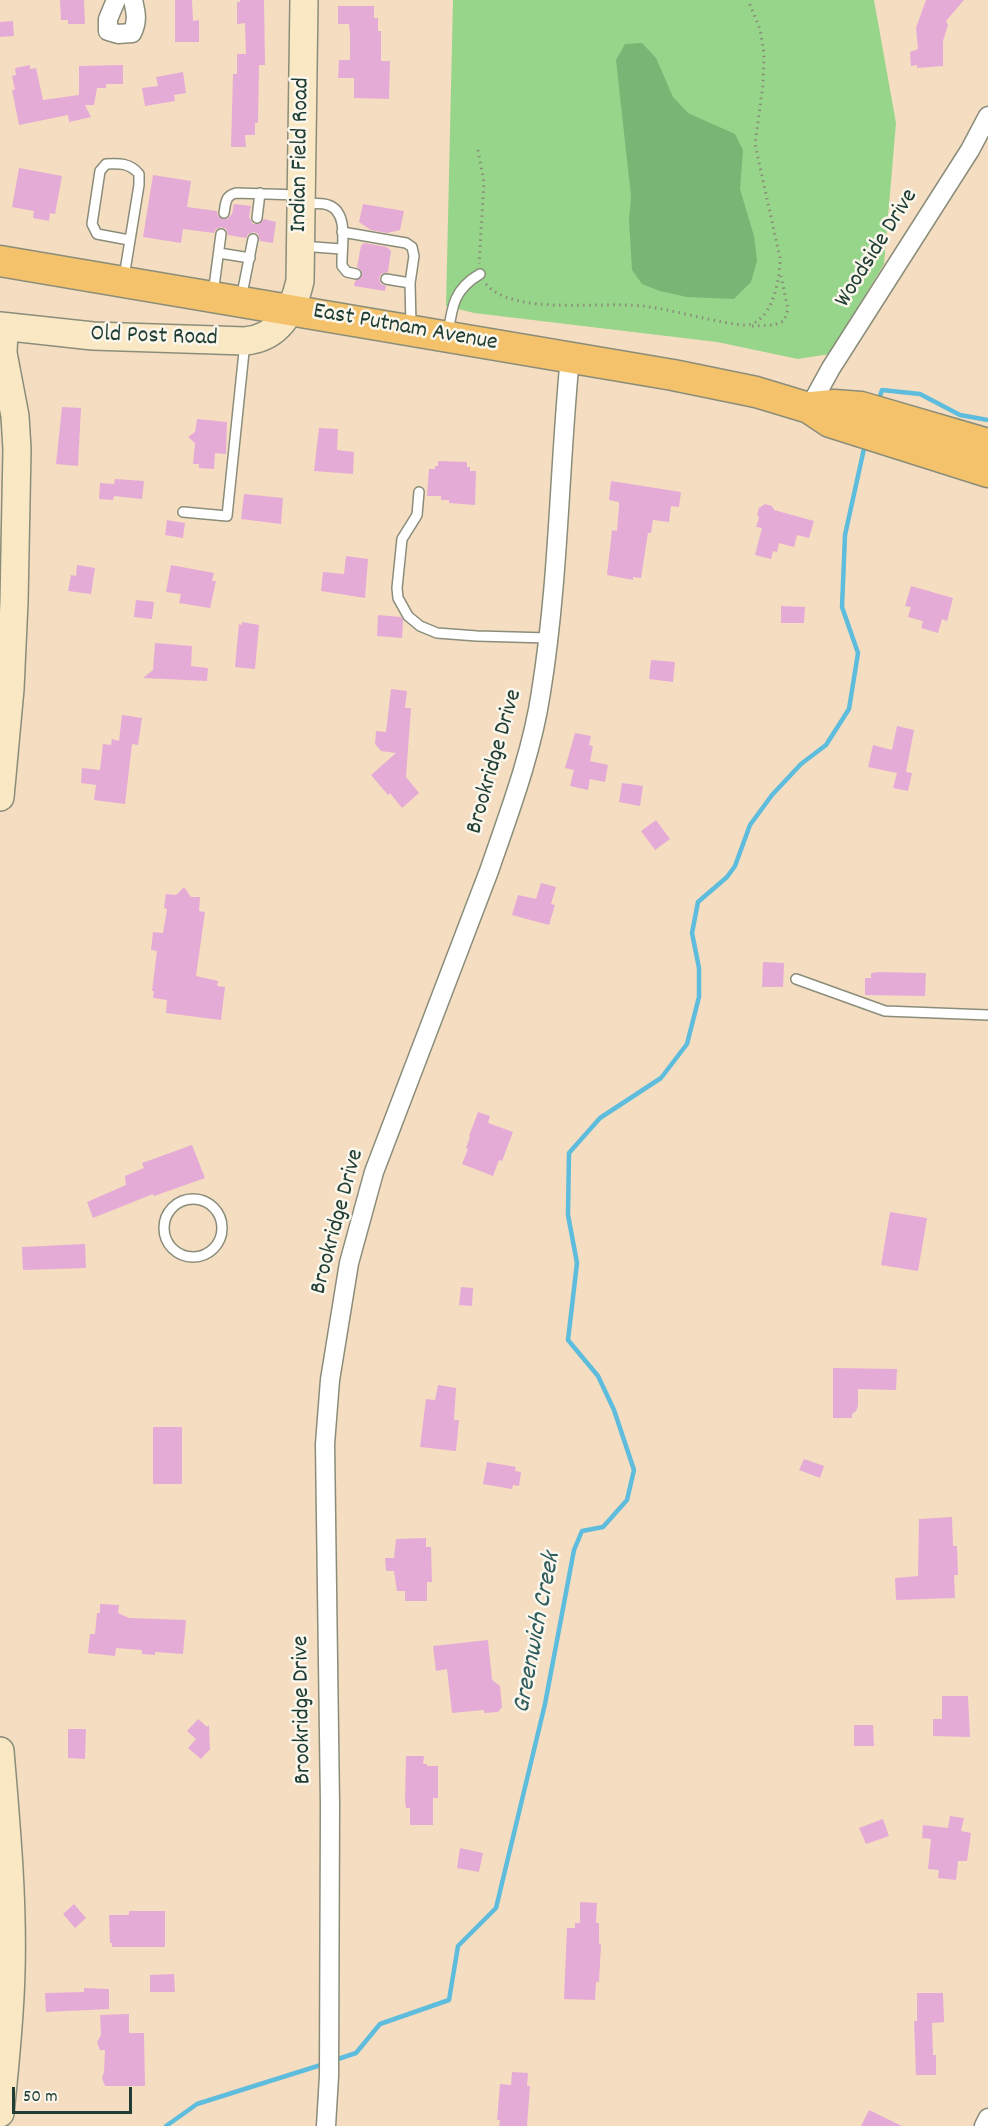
<!DOCTYPE html>
<style>
body{margin:0}
#map{position:relative;width:988px;height:2126px;overflow:hidden;background:#f5ddc1;font-family:Dekko,sans-serif}
canvas{display:block}
.scale{position:absolute;left:12px;top:2087px;width:120px;height:27px;box-sizing:border-box;border:3px solid #1f3d34;border-top:0;padding-left:8px;font-size:18px;line-height:21px;white-space:nowrap;color:#1f3d34;-webkit-text-stroke:4px #fbf7ec;paint-order:stroke}
</style>
<div id="map">
<canvas width="988" height="2126"></canvas>
<div class="scale">50 m</div>
</div>
<script>
const c = document.querySelector('canvas').getContext('2d');
c.lineJoin = 'round';
function paint(path, color) {
  c.fillStyle = color;
  c.fill(path, 'evenodd');
}
function stroke(path, color, width, dash) {
  c.strokeStyle = color;
  c.lineWidth = width;
  c.lineCap = dash ? 'butt' : 'round';
  c.setLineDash(dash || []);
  c.stroke(path);
}
function drawText(font, color, halo, rows, align = 'center') {
  c.font = font + ' Dekko,sans-serif';
  c.lineWidth = 5;
  c.setLineDash([]);
  c.textBaseline = 'middle';
  c.strokeStyle = halo;
  c.fillStyle = color;
  for (const [text, x, y, turn = 0] of rows) {
    c.save();
    c.translate(x, y);
    c.rotate((+turn || 0) * Math.PI / 180);
    c.textAlign = isNaN(turn) ? turn : align;
    if (halo) c.strokeText(text, 0, 0);
    c.fillText(text, 0, 0);
    c.restore();
  }
}
const green = new Path2D(`
 M453,0H874L896,123L884,264L830,354L798,359L717,342L474,313L446,306Z`);
const forest = new Path2D(`
 M642,43L656,58L673,97L688,113L735,134L743,150L740,189L754,236L757,261L751,282L734,299L687,297L660,291L642,284L632,270L629,220L631,196L616,60L625,44Z`);
const stream = new Path2D(`
 M878,402L882,390L920,394L960,415L988,420
 M335,2060L356,2053L380,2024L449,2000L458,1946L496,1908L545,1704L574,1550L582,1531L603,1527L627,1500L634,1470L614,1410L598,1376L568,1340L577,1263L568,1215L569,1153L600,1118L661,1078L687,1044L699,997V968L692,933L698,902L727,877L735,866L750,825L772,795L801,764L826,745L849,709L858,653L842,607L845,535L865,444
 M166,2126L197,2104L324,2064`);
const building = new Path2D(`
 M60,0H84L85,24H68V20H61Z
 M175,0H192L193,21L199,20V42H175Z
 M240,0H264L265,65H259L258,123H255V135H245L246,147H231L233,74H237V54H246L245,23L237,24V2H240Z
 M926,0H964L946,21L948,25L943,41V66L917,68V65L911,66L910,52L918,49L916,28Z
 M338,6H374V18H378V31H381V61H390L389,99L354,98V78H338L339,60H350V34L349,24H338Z
 M13,21L14,36L0,37V22Z
 M30,65V69L36,68L43,100L79,95V66L123,65V84H106V88H97L94,105H85L91,117L69,122L68,115L19,125L12,90H15L12,76L16,75L15,68Z
 M183,72L186,93L174,95L175,101L145,106L142,88L158,86L156,77Z
 M19,168L62,176L55,214L50,213L49,221L33,218L34,211L12,207Z
 M153,175L191,181L187,207L217,211L218,216L222,219H227L232,214L234,204L251,206L249,217L253,224H259L264,219L276,222L273,243L260,241L258,234L254,232L248,234L246,238L228,235L226,229L221,227L216,229L214,233L183,229L181,243L143,237Z
 M363,204L404,211L400,230L387,233L371,230L359,222Z
 M364,243L387,247L391,251L388,272L381,274L379,278L381,284L386,286L385,291L354,286L355,281L362,276V271L357,267L361,246Z
 M62,407L81,408L78,466L56,464Z
 M197,419L227,422L226,454L215,453L214,469L199,468V464H193L195,443L188,437L195,432Z
 M319,428L338,429L337,450L354,452L353,474L314,471Z
 M438,461L467,462V467H470V471H476L475,505L449,503V500H441V496H427L429,469H435V466H438Z
 M115,479L144,481L142,499L114,496L113,500L99,499L100,483L114,484Z
 M611,481L681,492L679,507L671,506L669,522L653,520L651,533H648L641,578L633,577V580L628,579L607,575L612,530L617,531L619,506V502L609,500Z
 M244,494L283,498L281,524L241,519Z
 M765,504L772,506L774,510L814,521L809,538L797,535L794,547L779,543L777,552L773,551L771,559L755,555L762,528L756,527L759,518L757,514L759,508Z
 M167,520L185,523L183,538L165,535Z
 M346,556L368,559L365,598L321,591L323,572L344,574Z
 M77,565L95,568L91,594L68,591L71,575L76,576Z
 M171,565L214,573L212,581H216L210,608L179,603L181,594L166,592Z
 M911,586L953,598L947,621L942,619L938,633L921,628L923,621L908,617L911,607L905,606Z
 M136,600L154,602L152,619L134,617Z
 M781,606L805,607L804,623H781Z
 M378,615L401,617L403,620L402,638L377,636Z
 M242,622L259,625L255,669L235,667L239,624L242,625Z
 M155,643L192,646L191,666L208,668L207,681L143,678L153,670Z
 M651,660L675,662L673,682L649,679Z
 M391,689L407,691L405,708H411L406,777L419,793L402,808L390,793L388,795L371,775L396,753L381,751L375,744L376,731L386,732Z
 M122,715L142,718L138,745L132,744L125,804L94,800L96,785L81,783L82,768L100,770L103,744L111,745L112,739L119,741Z
 M897,726L914,730L906,772L912,773L908,791L893,788L897,773L868,767L873,745L892,750Z
 M575,733L591,736L589,745L593,746L590,761L608,765L605,782L590,779L588,790L570,786L574,770L565,768Z
 M622,783L643,786L640,806L619,802Z
 M656,820L670,839L655,850L641,831Z
 M541,883L556,887L551,904L555,905L549,925L512,915L518,895L536,899Z
 M184,887L191,897H200L199,911L205,912L196,976L218,981L217,986L225,987L221,1020L166,1013L167,1000L153,998L154,991H152L157,951L151,950L153,932L163,933L167,909L164,908L166,894L176,895Z
 M763,962L784,963L783,987H762Z
 M879,972L926,973L925,996L865,995V978H871V973Z
 M478,1112L490,1116L488,1123L513,1132L502,1161L499,1160L493,1176L462,1164L468,1149L466,1148L470,1137L469,1136Z
 M192,1145L205,1178L154,1196L153,1194L93,1218L87,1202L126,1185L125,1176L144,1168L142,1163Z
 M890,1212L927,1218L918,1271L881,1265Z
 M85,1244L86,1268L23,1270L22,1247Z
 M461,1287L473,1288L472,1306L459,1305Z
 M833,1368L897,1369L896,1390L858,1389V1406L856,1411L852,1414V1418H833Z
 M438,1385L456,1388L454,1420H459L456,1451L420,1447L426,1399L435,1400Z
 M153,1427H182V1484H153Z
 M804,1459L824,1466L820,1478L799,1470Z
 M487,1462L516,1467L515,1471L521,1472L519,1486L513,1485L512,1489L483,1484Z
 M952,1517L953,1546H957L958,1575H954L955,1598L896,1600L895,1578L918,1576L919,1519Z
 M426,1538V1547H431L432,1582H427V1601H405V1591H397L394,1571H386L385,1558H394L396,1539Z
 M100,1604L119,1605L118,1613L129,1618L186,1620L183,1654L155,1652V1655L142,1654V1650L116,1648L115,1656L88,1653L90,1634H95L97,1613H100Z
 M488,1640L492,1680L500,1686L502,1707L498,1712L484,1713V1710L452,1713L447,1669L436,1671L433,1646Z
 M942,1696H968L970,1737L933,1736V1719H942Z
 M198,1719L207,1727L209,1725L210,1751L209,1750L201,1759L188,1748L196,1739L187,1731Z
 M854,1725H873L874,1746H854Z
 M68,1729H86L85,1759L68,1758Z
 M406,1756H424L423,1764H427V1766H438V1798H433V1825H410V1808H406L405,1800Z
 M950,1816L964,1818L961,1831L971,1833L967,1861H958L956,1880L938,1878L939,1870L928,1869L931,1839L922,1838L923,1825L948,1828Z
 M883,1819L889,1836L866,1844L859,1828Z
 M460,1848L483,1853L479,1872L457,1868Z
 M580,1902L597,1903L596,1923H599V1943L601,1945L599,1982H596L595,2000L564,1999L567,1928H575V1923H580Z
 M74,1904L86,1918L75,1928L63,1914Z
 M129,1911H165V1947H112V1943H110L109,1915H129Z
 M174,1974L175,1992H150V1975Z
 M84,1988L109,1989V2009L46,2012L45,1993L84,1992Z
 M917,1993H943L944,2022L932,2023L933,2055H936V2075H916L914,2021H917Z
 M129,2014V2033H144L145,2086H105L102,2078L104,2072L105,2050H100L97,2042L101,2035L100,2015Z
 M512,2072L528,2073L527,2086H530L527,2126H499L500,2120H497L500,2084L511,2085Z
 M869,2110L902,2126H861Z`);
const path = new Path2D(`
 M478,150L484,183L479,264
 M486,284C513,316 602,301 642,306C676,310 708,321 742,325C772,327 780,280 780,258L755,144L763,85L764,53L760,29L748,0
 M752,326L774,325L784,321L788,309L781,276`);
const lane = new Path2D(`
 M304,204C311,204 321,202 328,205C350,212 341,248 342,266L347,272L356,274
 M224,213C226,202 225,196 236,193L298,195
 M257,218L260,193
 M342,232L406,243L412,247L414,256L410,283L411,325
 M301,246L341,249
 M219,253L250,258
 M124,277L139,185V174C130,163 119,163 106,164L100,171L92,224L97,234L129,240
 M386,279L410,283
 M213,294L221,234
 M241,299L253,239
 M448,334C452,306 454,289 480,274
 M419,492L417,515L402,539L397,588L398,598L408,616L420,626L437,633L477,636L548,638
 M183,512L227,516L245,342
 M796,979L885,1011L988,1015
 M164 1228a29 29 0 1 1 58 0a29 29 0 1 1-58 0Z`);
const street = new Path2D(`
 M116,0L108,19V31L118,34L132,33C138,21 136,13 133,0
 M809,408L831,368L970,150L988,116
 M326,2126L329,2076L330,1805L325,1444L330,1380L349,1263L374,1172L489,871C509,813 532,753 541,692C559,581 559,469 570,357
 M984,2126L988,2118`);
const secondary = new Path2D(`
 M0,326L93,336L245,341C278,338 293,312 300,281L304,0
 M0,797L10,689L14,602L17,449L15,416L3,353L4,327
 M0,1751C6,1824 13,1897 11,1971C10,2018 5,2066 0,2113`);
const primary = new Path2D(`
 M0,261L673,375L756,392L809,408L830,422L988,472
 M811,407L834,405L861,407L988,444`);
const streetNames = [
 ["Indian Field Road",302,155,-89],
 ["Woodside Drive",878,249,-58],
 ["East Putnam Avenue",405,329,10],
 ["Old Post Road",154,338,2],
 ["Brookridge Drive",496,762,-74],
 ["Brookridge Drive",339,1222,-75],
 ["Brookridge Drive",304,1710,-91]
];
const waterNames = [
 ["Greenwich Creek",539,1633,-79]
];
paint(green, '#97d58a');
paint(forest, '#79b676');
stroke(stream, '#5ebcdc', 4.5);
paint(building, '#e5abd7');
stroke(lane, '#8a8d7a', 12);
stroke(street, '#8a8d7a', 21);
stroke(secondary, '#8a8d7a', 30);
stroke(primary, '#8a8d7a', 33);
stroke(path, '#8a8d7a', 3, [1.5, 4.5]);
stroke(lane, '#fff', 9);
stroke(street, '#fff', 18);
stroke(secondary, '#fae7c3', 27);
stroke(primary, '#f3c26a', 30);
drawText('24px', '#1f3d34', '#fbf7ec', streetNames);
drawText('italic 26px', '#2f5d5e', '#fbf7ec', waterNames);
</script>
